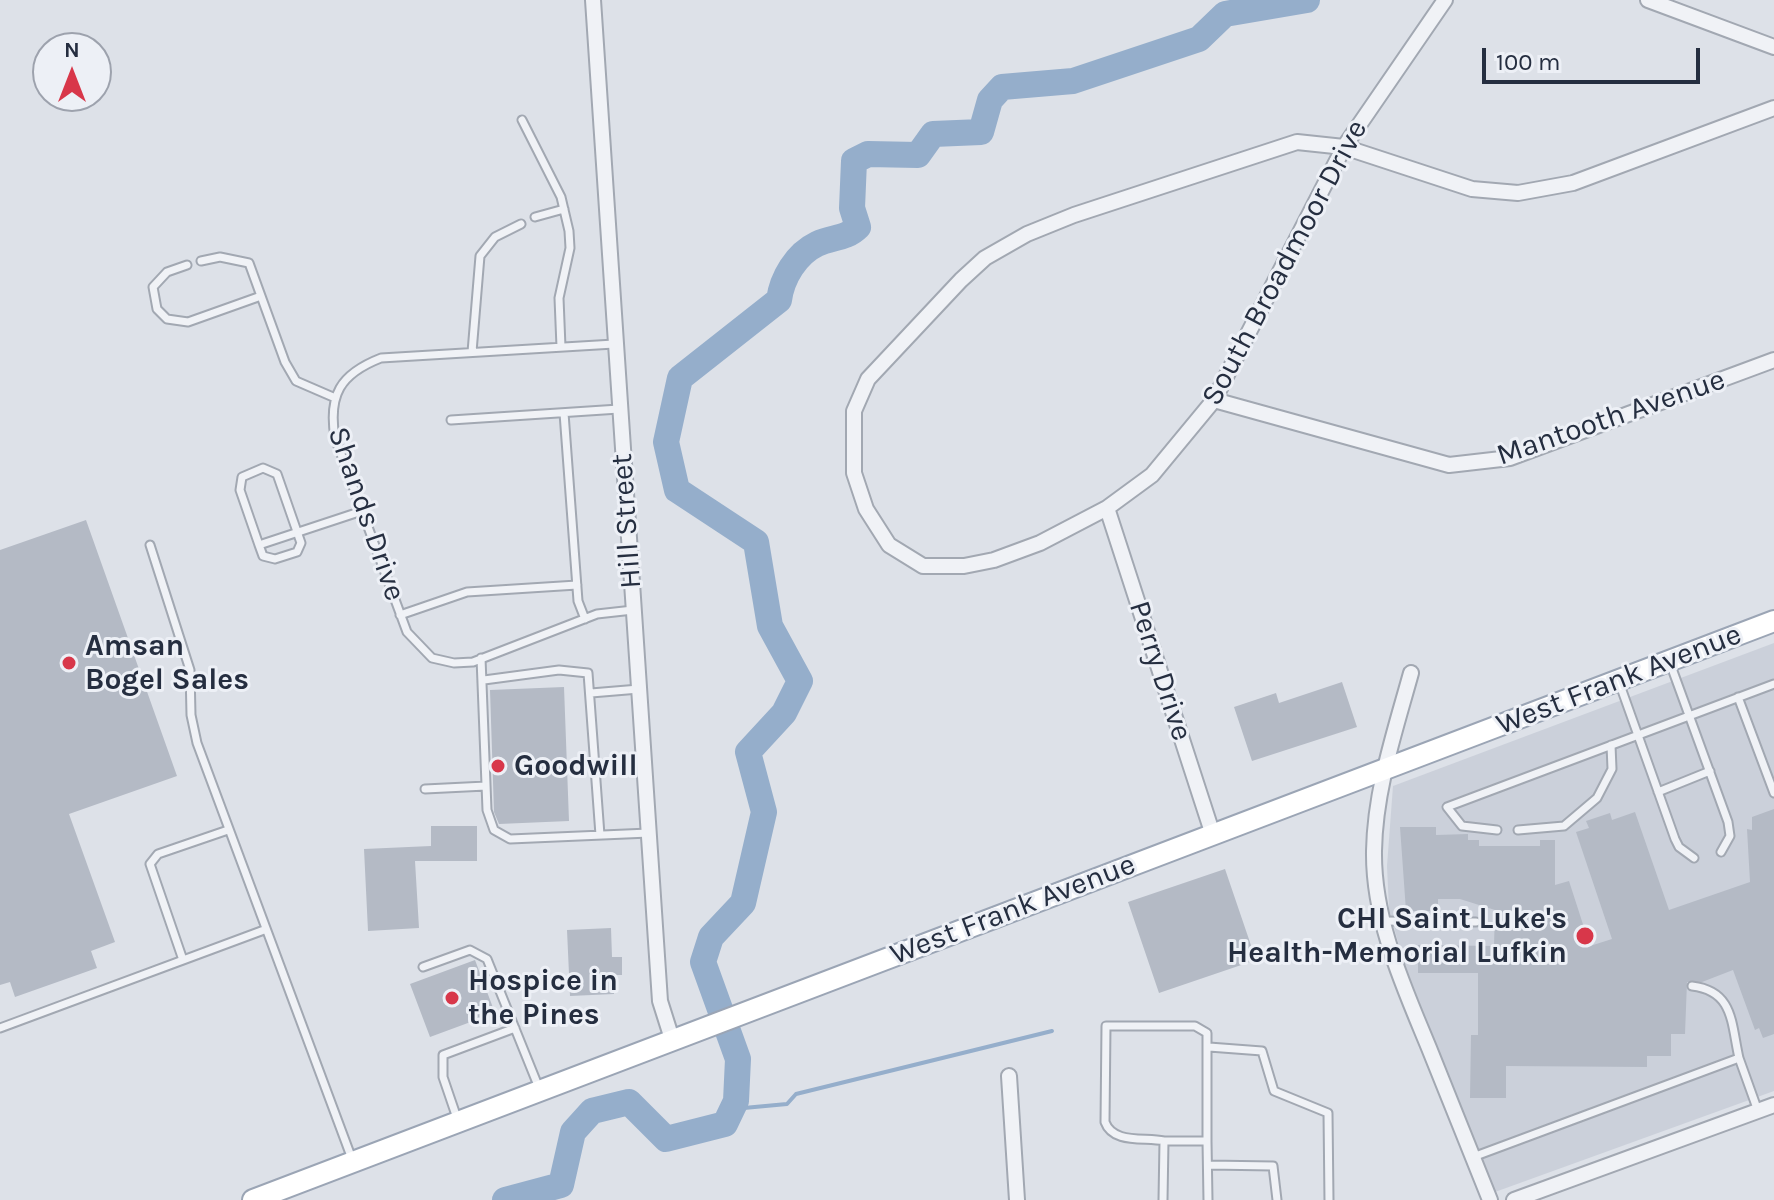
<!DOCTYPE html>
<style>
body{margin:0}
#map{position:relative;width:1774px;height:1200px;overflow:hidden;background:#dde1e8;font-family:Karla,sans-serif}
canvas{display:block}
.north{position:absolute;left:32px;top:32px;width:80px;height:80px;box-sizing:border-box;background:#edf0f6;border:2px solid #9da2ad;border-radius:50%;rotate:0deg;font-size:22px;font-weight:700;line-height:32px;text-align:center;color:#252e40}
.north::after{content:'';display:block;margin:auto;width:28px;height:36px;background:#d8374a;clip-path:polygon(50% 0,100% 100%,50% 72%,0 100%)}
.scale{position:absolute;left:1482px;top:48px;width:218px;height:36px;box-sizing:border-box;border:4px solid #252e40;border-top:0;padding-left:10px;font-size:24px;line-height:28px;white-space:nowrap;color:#252e40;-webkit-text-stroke:6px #edf0f6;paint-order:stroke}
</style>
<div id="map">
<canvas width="1774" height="1200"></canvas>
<div class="north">N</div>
<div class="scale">100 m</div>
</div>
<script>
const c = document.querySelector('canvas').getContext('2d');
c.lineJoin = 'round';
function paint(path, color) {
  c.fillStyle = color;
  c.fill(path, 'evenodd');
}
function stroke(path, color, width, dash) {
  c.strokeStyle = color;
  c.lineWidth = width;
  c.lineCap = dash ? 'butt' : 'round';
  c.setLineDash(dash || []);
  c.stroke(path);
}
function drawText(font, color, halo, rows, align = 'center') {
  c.font = font + ' Karla,sans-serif';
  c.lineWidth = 6;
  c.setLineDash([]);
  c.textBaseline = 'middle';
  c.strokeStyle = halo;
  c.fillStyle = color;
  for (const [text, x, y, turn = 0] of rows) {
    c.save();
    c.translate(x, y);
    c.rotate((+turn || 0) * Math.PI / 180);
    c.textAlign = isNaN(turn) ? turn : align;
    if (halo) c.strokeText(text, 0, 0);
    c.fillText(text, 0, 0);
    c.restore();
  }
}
const built = new Path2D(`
 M1774,643V1091L1495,1192L1404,964L1389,909L1387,866L1393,786Z`);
const stream = new Path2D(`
 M733,1109L787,1104L796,1094L1052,1031`);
const river = new Path2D(`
 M505,1200L561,1185L573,1132L592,1111L629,1102L666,1139L725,1124L736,1101L738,1059L703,962L711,937L743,903L764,812L748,752L784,713L800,681L770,626L756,542L677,490L666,442L680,378L779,300C782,278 796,254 817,244C832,237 846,239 858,227L852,208L854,161L868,154L918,155L933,134L981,132L990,100L1002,87L1073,81L1199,39L1225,14L1307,0`);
const building = new Path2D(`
 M86,520L177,776L69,814L115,942L91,951L97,968L15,997L10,982L0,985V550Z
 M1342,682L1357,727L1252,761L1234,707L1276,693L1279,703Z
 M564,687L569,821L499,824L494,812L490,690Z
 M1774,809V1034L1763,1038L1759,1028L1755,1030L1733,970L1702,982H1687L1685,1034H1671V1056H1647V1067L1506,1066V1098H1470L1471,1035H1478V973H1418V945L1494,946L1495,910L1460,899H1438V911H1406L1400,827H1436V835L1468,834V840H1479V846H1540V840H1555V885L1569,881L1590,946L1612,939L1576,832L1589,828L1586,821L1610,813L1612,820L1635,812L1669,910L1750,882L1747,829L1752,830V817Z
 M431,826H477V861H415L419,928L368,931L364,849L431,846Z
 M1225,869L1256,960L1159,993L1128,902Z
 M611,928L612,957H622V975H614V994L570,996L567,930Z
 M475,960L495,1013L430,1037L410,984Z`);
const service = new Path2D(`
 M522,120L561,197L569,231L570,248L559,298L561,347
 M535,217L564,209
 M201,261L220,257L249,263L285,362L296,381L333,397
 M187,265L167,272L153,287L157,309L167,319L188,322L261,296
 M614,344L381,358C340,374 328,395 335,438L407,632L432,658L454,663L473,662L597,614L633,610
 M472,352L480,256L495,237L521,224
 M564,413L578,601L585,619
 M451,420L619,409
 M150,545L190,670L191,715L197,743L352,1159
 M259,545L263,556L275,559L297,552L301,543L277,474L263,468L242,477L240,490L259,545L362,511
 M400,615L467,592L577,585
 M481,658L487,810L494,830L510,839L649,833
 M1670,663L1728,822L1730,836L1721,852
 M484,680L559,670L588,673L600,835
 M1619,682L1675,839L1679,847L1694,858
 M591,693L639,689
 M1738,697L1774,793
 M425,789L486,786
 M1658,792L1710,771
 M1497,830L1462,826L1447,807L1774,684
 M1518,830L1564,826L1597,798L1612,769L1611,745
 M1383,921L1476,922
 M183,960L150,864L158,854L228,830
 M423,967L470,950L487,959L539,1088
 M1692,986C1734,991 1731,1023 1739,1058
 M0,1028L264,930
 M1209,1047L1262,1051L1274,1091L1328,1113L1329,1200
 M458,1121L443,1077V1055L515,1028
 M1164,1141C1144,1137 1113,1144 1105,1122L1106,1026H1195L1207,1033V1141
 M1473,1157L1739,1058L1758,1111
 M1209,1165L1273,1166L1277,1200
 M1163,1200L1164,1141H1207L1208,1200`);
const minor = new Path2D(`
 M593,0L660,1001L672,1039
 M1445,0L1344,147L1214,400L1152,475L1107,508L1040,543L994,560L964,566H923L889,545L866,509L854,473V411L868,379L961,280L985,258L1027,234L1074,215L1297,142L1344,147L1472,189L1518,193L1573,183L1774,108
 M1648,0L1774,47
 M1214,400L1449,465L1510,458L1774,360
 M1107,508L1213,835
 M1411,673C1395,731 1375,790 1374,851C1373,920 1403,985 1429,1048C1449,1099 1470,1149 1490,1200
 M1009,1076L1017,1200
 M1514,1200L1774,1105`);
const primary = new Path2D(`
 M253,1200L1774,621`);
const markers = [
 [69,663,8,"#d8374a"],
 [498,766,8,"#d8374a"],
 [1585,936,10,"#d8374a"],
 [452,998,8,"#d8374a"]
];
const streetNames = [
 ["South Broadmoor Drive",1285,263,-62],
 ["Mantooth Avenue",1611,418,-19],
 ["Shands Drive",366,514,71],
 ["Hill Street",627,521,-94],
 ["Perry Drive",1160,671,72],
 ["West Frank Avenue",1619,680,-21],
 ["West Frank Avenue",1013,910,-21]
];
const poiNames = [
 ["Amsan",85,646],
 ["Bogel Sales",85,680],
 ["Goodwill",514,766],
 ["CHI Saint Luke's",1567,919,"right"],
 ["Health-Memorial Lufkin",1567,953,"right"],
 ["Hospice in",468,981],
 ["the Pines",468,1015]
];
paint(built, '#cbd0da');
stroke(stream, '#95aecb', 4);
stroke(river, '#95aecb', 26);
paint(building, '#b4bac5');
stroke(service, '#a2a8b2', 11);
stroke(minor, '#a2a8b2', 18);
stroke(primary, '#9ba5b5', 24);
stroke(service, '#f0f2f6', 7);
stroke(minor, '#f0f2f6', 14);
stroke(primary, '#fff', 20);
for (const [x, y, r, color] of markers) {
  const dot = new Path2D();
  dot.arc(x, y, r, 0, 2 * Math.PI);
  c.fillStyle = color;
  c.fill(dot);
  stroke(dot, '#edf0f6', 3);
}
drawText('30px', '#252e40', '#edf0f6', streetNames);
drawText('bold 30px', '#252e40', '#edf0f6', poiNames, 'left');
</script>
